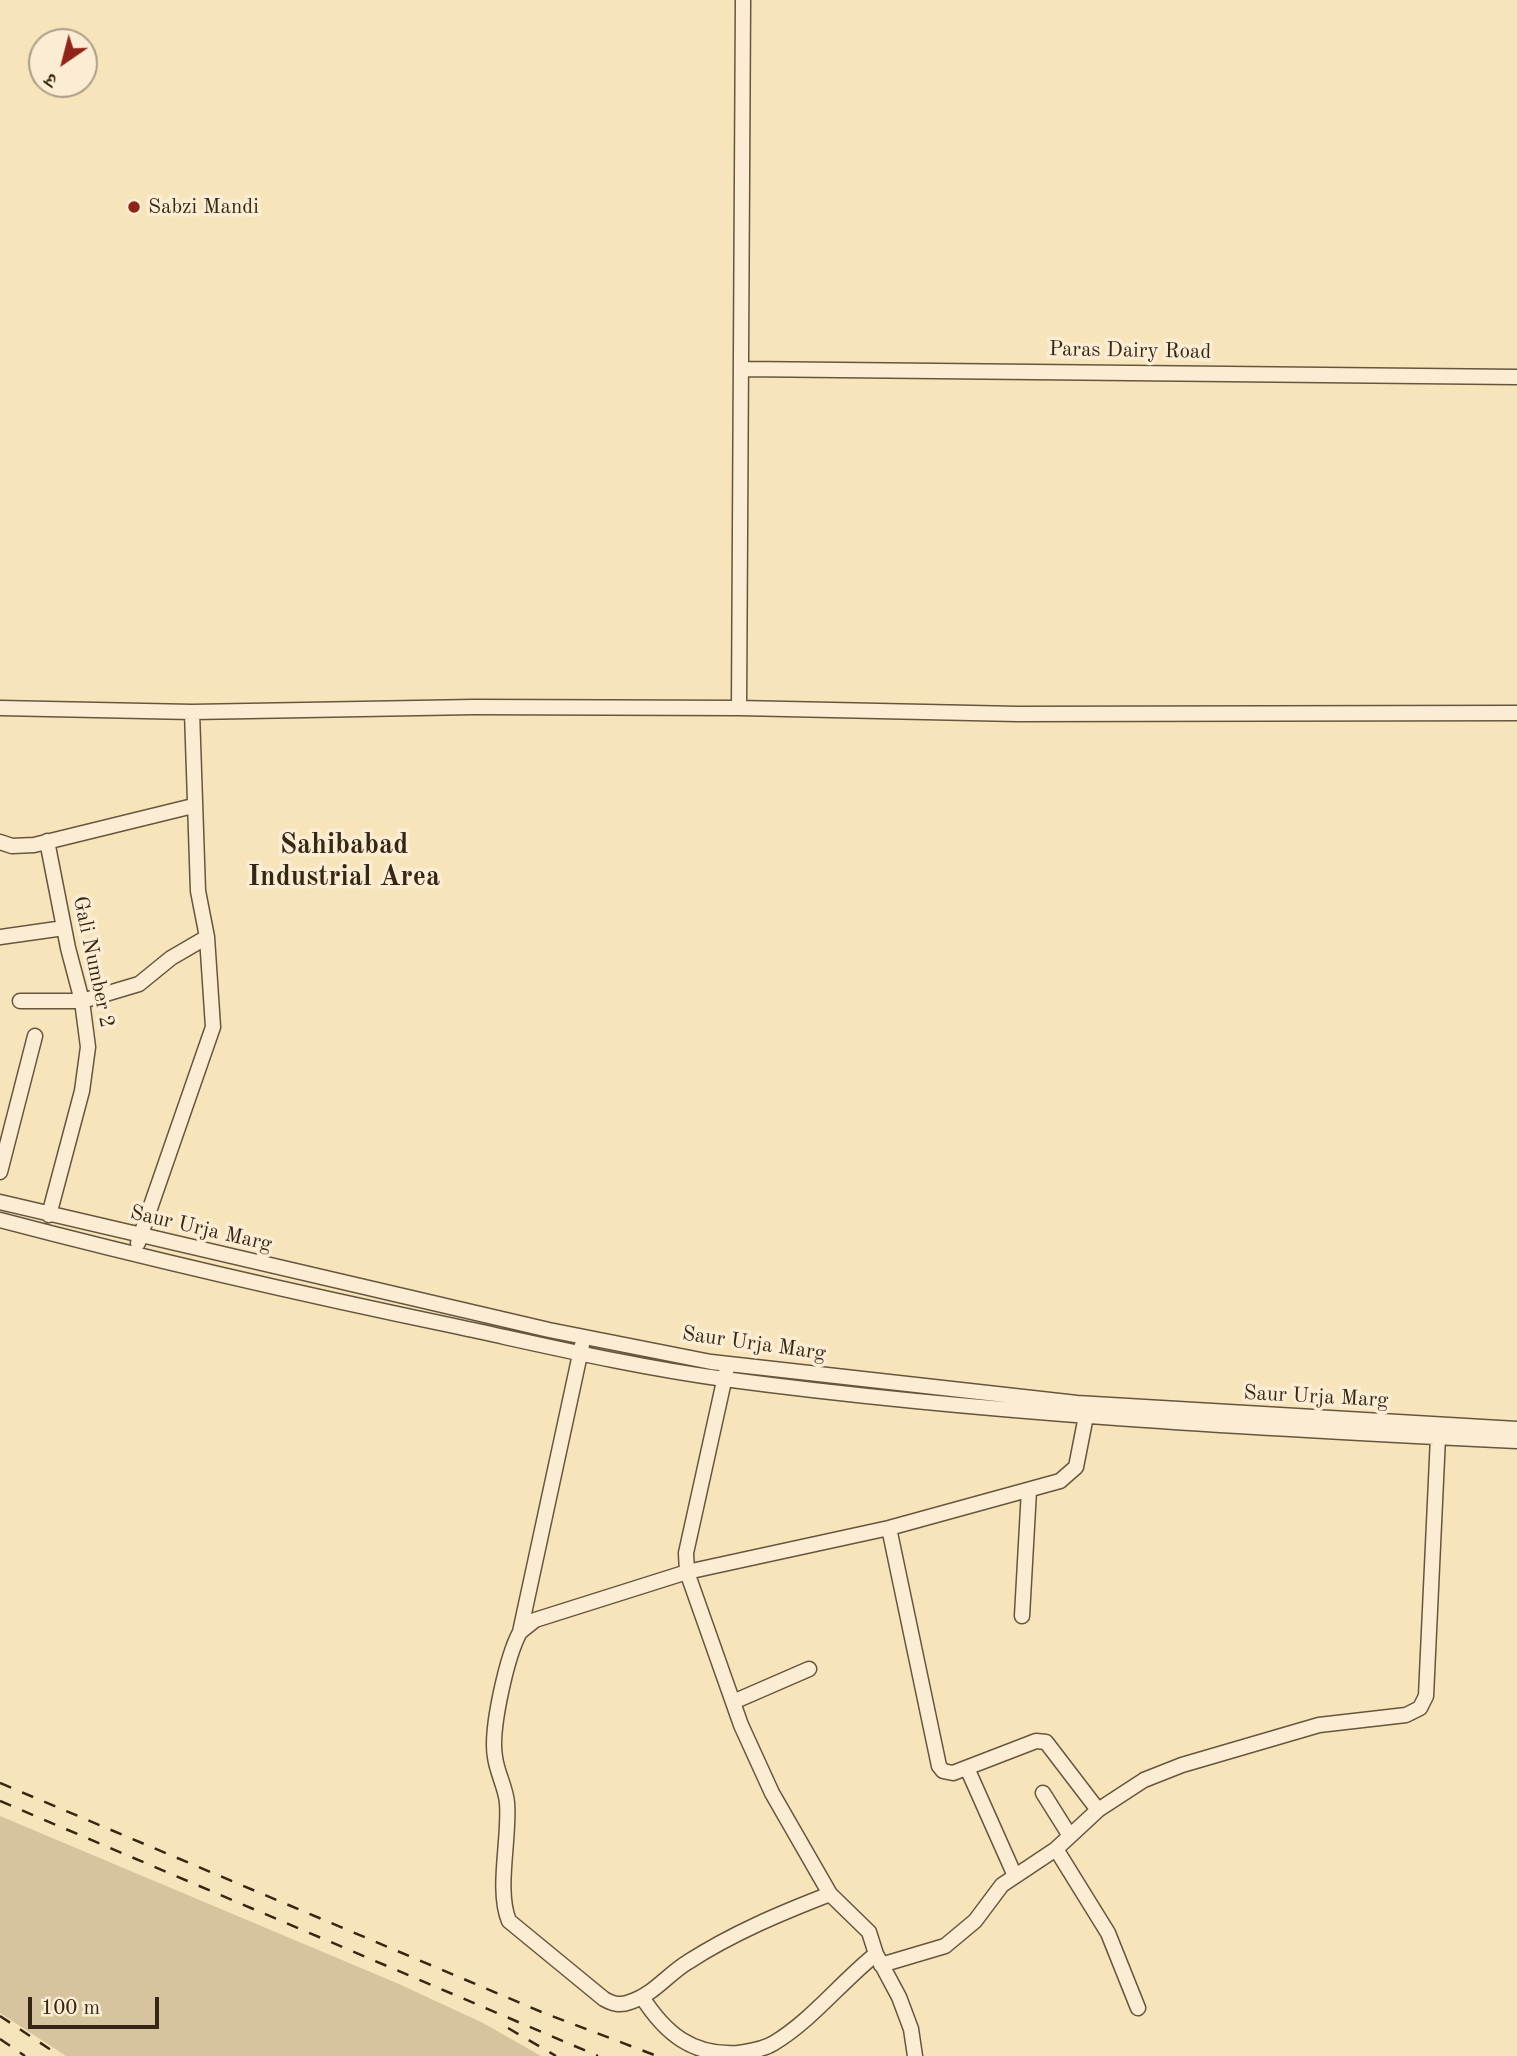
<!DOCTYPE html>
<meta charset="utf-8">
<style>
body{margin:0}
#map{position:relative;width:1517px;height:2056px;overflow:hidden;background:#f8e4bb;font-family:"Old Standard TT","Noto Serif Devanagari",serif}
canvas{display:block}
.north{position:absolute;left:28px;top:28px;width:70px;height:70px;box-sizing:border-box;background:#faedd3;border:2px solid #ab9e87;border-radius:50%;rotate:215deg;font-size:19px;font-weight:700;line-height:28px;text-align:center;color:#352714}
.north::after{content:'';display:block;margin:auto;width:24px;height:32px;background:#8f2418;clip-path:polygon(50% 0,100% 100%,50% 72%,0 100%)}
.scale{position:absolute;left:28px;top:1997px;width:131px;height:32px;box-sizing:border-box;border:4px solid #352714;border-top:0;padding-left:9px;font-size:21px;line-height:24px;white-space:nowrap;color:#352714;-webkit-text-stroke:5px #faedd3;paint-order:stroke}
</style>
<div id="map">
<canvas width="1517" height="2056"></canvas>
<div class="north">उ</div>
<div class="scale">100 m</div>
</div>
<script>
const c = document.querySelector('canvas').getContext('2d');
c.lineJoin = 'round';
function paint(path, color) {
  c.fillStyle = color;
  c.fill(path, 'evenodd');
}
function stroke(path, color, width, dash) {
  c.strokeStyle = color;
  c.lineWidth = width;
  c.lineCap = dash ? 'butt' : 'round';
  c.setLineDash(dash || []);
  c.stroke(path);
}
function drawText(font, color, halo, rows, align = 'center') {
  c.font = font + ' "Old Standard TT",serif';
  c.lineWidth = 7;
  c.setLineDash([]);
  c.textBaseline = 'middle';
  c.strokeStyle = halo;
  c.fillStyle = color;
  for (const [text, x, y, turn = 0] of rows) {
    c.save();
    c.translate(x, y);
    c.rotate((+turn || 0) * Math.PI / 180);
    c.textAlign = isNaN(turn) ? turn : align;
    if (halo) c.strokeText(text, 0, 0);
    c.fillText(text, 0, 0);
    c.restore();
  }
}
const green = new Path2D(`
 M0,1816L399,1984L483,2023L541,2056H66L0,2013Z`);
const minor = new Path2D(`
 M743,369L1517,377
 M0,708L192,712L474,707L739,708L1018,714L1517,713
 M739,708L743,0
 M47,841L68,948L82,1001L88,1047L82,1091L49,1215
 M0,842L12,846L34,845L193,806
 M0,937L64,928
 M20,1001H82L139,984L171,958L207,937
 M0,1172L35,1036
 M0,1202L549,1330L711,1362L1077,1403L1517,1429
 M0,1220C152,1260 305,1295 459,1327C547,1346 635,1367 724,1379C987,1414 1252,1428 1517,1441
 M138,1243L213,1027L207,937L198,891L192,712
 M582,1345L520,1632C507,1656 490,1730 495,1757C497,1773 506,1788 507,1803C510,1838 496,1890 509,1921L604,1999C613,2004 620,2006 630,2002C653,1995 668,1974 688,1962C733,1933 781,1913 830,1894
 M726,1372L686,1553L687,1572L741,1725L772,1793L830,1894L869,1932L876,1954L899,1997L911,2029L915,2056
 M889,1528L939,1766L943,1771L953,1773L1036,1741L1046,1742L1098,1810
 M1022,1616L1029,1490
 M520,1632L535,1620L687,1572L889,1528L1060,1481L1076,1467L1086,1416
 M733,1702L809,1669
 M967,1768L1015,1876
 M1043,1793L1070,1836
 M1056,1849L1108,1933L1138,2008
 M881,1965L945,1946L975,1921L1002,1885L1056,1849L1098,1810L1144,1780L1182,1765L1319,1725L1406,1715L1420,1708L1426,1696L1438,1437
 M642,1997C665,2033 692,2056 738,2053C750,2051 763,2050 774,2043C812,2020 841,1982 876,1954`);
const rail = new Path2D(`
 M0,1783L544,2013L657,2056
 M0,1801L598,2056
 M0,2016L60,2056
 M508,2028L556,2056
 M0,2039L25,2056`);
const markers = [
 [134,207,7,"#8f2418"]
];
const poiNames = [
 ["Sabzi Mandi",148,207]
];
const streetNames = [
 ["Paras Dairy Road",1130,351,1],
 ["Gali Number 2",93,962,78],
 ["Saur Urja Marg",201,1229,13],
 ["Saur Urja Marg",754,1344,8],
 ["Saur Urja Marg",1316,1397,3]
];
const districtNames = [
 ["Sahibabad",344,846],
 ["Industrial Area",344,878]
];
paint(green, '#d7c49f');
stroke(minor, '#66563e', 17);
stroke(minor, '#faedd3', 14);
stroke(rail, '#352714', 2.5, [12, 12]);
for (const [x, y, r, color] of markers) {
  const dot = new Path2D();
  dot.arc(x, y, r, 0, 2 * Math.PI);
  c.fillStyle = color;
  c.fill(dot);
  stroke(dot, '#faedd3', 2.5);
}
drawText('21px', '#352714', '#faedd3', poiNames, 'left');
drawText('21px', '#352714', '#faedd3', streetNames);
drawText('bold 28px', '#352714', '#faedd3', districtNames);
</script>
